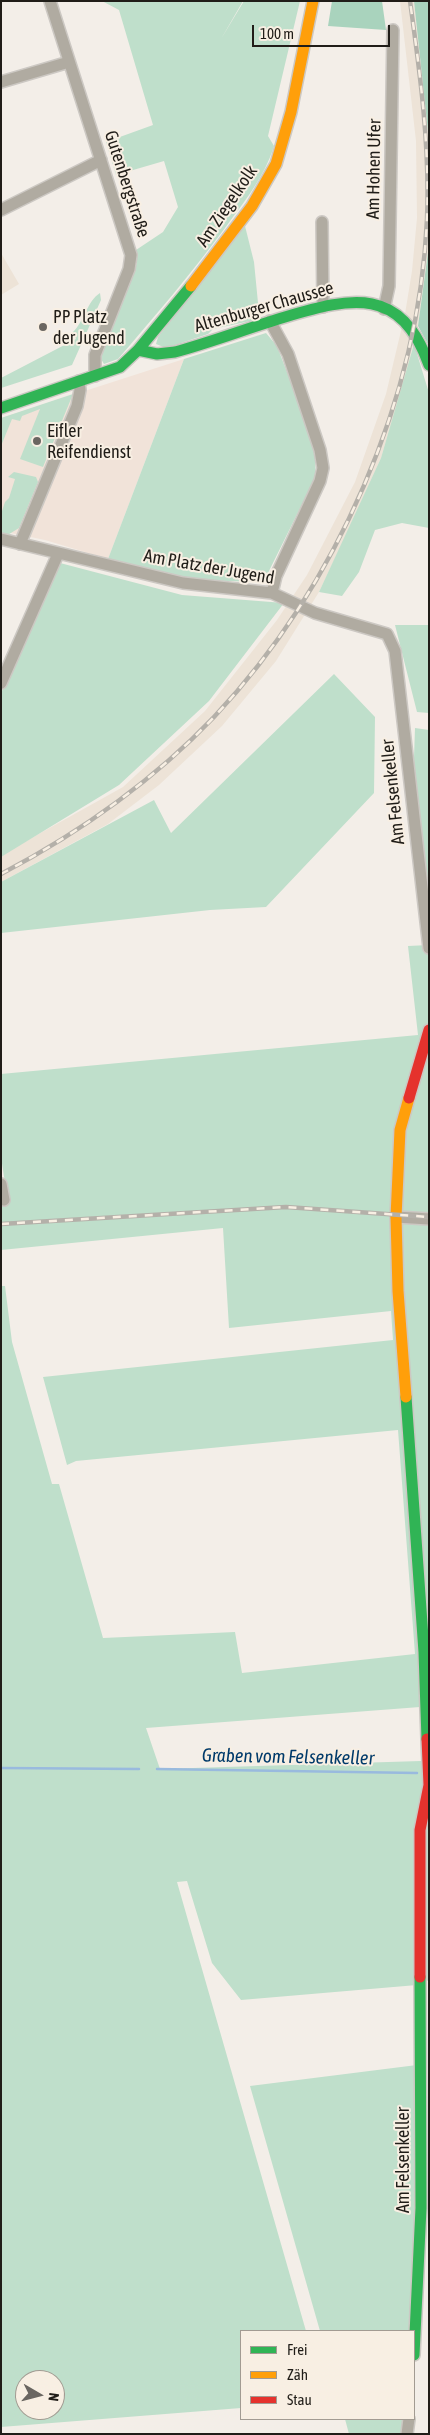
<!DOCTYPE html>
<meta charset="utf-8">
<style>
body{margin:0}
#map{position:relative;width:430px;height:2435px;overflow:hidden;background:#f3eee8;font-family:"Asap Condensed",sans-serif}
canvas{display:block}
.frame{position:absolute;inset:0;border:2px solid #201d18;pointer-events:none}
.legend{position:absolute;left:240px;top:2330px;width:175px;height:90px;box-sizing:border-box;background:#f8efe3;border:1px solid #a29b92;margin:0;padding:6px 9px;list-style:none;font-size:15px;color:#201d18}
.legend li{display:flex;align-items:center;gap:10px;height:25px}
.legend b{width:25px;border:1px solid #a29b92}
.north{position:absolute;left:15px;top:2370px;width:50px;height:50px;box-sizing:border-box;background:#f8efe3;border:1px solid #a29b92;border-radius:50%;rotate:98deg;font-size:14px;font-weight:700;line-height:20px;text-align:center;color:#201d18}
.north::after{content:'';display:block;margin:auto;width:18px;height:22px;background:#6a6661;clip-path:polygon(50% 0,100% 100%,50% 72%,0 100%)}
.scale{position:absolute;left:252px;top:25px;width:138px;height:22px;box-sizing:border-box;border:2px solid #201d18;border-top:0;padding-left:6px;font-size:15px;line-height:18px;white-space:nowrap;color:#201d18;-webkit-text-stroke:4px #f8efe3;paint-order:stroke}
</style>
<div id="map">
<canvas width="430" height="2435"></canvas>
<div class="frame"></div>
<ul class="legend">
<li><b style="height:6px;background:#30b455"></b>Frei</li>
<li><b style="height:6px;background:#ff9f0a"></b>Zäh</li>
<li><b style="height:6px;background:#e5322d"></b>Stau</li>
</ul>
<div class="north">N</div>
<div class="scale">100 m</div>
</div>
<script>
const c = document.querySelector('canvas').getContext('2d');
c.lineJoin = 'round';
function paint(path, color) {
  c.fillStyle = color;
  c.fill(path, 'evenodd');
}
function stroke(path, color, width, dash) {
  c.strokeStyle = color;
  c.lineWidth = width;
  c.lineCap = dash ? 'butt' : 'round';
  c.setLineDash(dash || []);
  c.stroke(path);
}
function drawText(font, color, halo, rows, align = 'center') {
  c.font = font + ' "Asap Condensed",sans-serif';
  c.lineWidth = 4;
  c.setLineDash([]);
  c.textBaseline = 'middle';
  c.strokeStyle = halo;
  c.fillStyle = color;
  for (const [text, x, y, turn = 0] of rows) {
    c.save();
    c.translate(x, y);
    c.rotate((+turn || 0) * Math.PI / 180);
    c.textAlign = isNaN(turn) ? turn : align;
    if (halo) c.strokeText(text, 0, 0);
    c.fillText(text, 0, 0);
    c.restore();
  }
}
const commercial = new Path2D(`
 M184,359L108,559L45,540L1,531V418Z`);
const built = new Path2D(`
 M400,1H414L429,141V245L418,326L406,375L381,458L350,527L319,592L276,661L222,726L159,785L108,824L1,882V855L123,787L205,711L277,620L307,575L355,482L386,394L405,314L412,271L417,218L416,141Z
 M1,253L19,284L1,295Z`);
const green = new Path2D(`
 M102,1H243L221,39L244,1H300L268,136L274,146C264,178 244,202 225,228C191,274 155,316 118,359L104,364L101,359L102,351L137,263L136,250L163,232L178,207L164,161L116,175L106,142L153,125L119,10Z
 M245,226L254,262L259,313L255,320L213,329L208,334L166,348L156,344L158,337Z
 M100,293L101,300L72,365L1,388V378L76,339L73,332C84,322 87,301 100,293Z
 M266,333L277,346L314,443L316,476L267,575L257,582L197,580L108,559L184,359Z
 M414,344L429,393V528L402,523L375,530L359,572L342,596L319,592L381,458Z
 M73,394L43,467L20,459L40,409L22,416L20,421L12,419L1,446V418Z
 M14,472L36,477L38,482L19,528L6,536L1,534V514L5,502L9,498L15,479L8,477Z
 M60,563L182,595L284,603L209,701L119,785L1,857V693Z
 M395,625H429V713L417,712Z
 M334,674L375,717L374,793L266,907L210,910L1,933V882L154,800L171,833Z
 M415,728L429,730V911L413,787Z
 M429,945V1980L417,1985L241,2000L212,1963L187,1881L177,1882L306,2331H241V2408L1,2427V1286H5L12,1342L52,1484H59L103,1638L235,1632L242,1673L415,1654L398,1430L76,1461L67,1465L43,1377L393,1340L391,1311L229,1328L223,1228L1,1250V1197L7,1196L1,1157V1074L418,1035L408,946ZM420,1707L421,1761L160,1769L146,1728ZM25,2380H55V2410H25Z
 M417,2065L412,2331H320L250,2086Z
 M345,2419H405L402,2434H349Z`);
const forest = new Path2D(`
 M332,1H382L386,30L328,26Z
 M414,1H429V141Z
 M429,245V346L418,326Z`);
const stream = new Path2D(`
 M1,1768L139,1769
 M157,1769L417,1773`);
const street = new Path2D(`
 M50,1L131,255L129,269L95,355V376
 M1,82L69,62
 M1,210L101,160
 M322,222L323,307
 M384,309L389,286L393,30
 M270,321L288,354L320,450L323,468L320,481L276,576L272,593
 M1,539L183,583L272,593L315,613L387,634L395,651L429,948
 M20,544L77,406L80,390L79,381
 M1,683L58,554
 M1,1184L4,1200
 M396,1217L429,1219
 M407,2434L409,2419`);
const fast = new Path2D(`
 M138,350L157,354L175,352C212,342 248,328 285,317C352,297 401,286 429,365
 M1,408L120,367L138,350L191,286
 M406,1397L424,1652L427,1739
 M414,2355L421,2208L420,1977`);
const slow = new Path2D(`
 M191,286L252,206L276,164L291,112L313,1
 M406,1397L398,1291L396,1217L400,1130L409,1098`);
const jam = new Path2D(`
 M409,1098L429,1030
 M420,1977V1830L429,1785L427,1739`);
const rail = new Path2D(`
 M1,874C79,833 153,781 214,717C337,586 419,399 427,219C430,146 420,73 410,1
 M1,1224L286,1207L429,1217`);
const markers = [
 [43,327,5,"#6a6661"],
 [37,441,5,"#6a6661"]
];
const streetNames = [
 ["Am Hohen Ufer",374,169,-89],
 ["Gutenbergstraße",127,184,72],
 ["Am Ziegelkolk",227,206,-56],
 ["Altenburger Chaussee",264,307,-16],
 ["Am Platz der Jugend",209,567,10],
 ["Am Felsenkeller",393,792,-96],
 ["Am Felsenkeller",403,2160,-90]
];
const poiNames = [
 ["PP Platz",53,317],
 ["der Jugend",53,338],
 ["Eifler",47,431],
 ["Reifendienst",47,452]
];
const waterNames = [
 ["Graben vom Felsenkeller",288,1757,1]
];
paint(commercial, '#f1e3d9');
paint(built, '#ede3d7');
paint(green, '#bfdfcb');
paint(forest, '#a9d3bd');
stroke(stream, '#99bade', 2.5);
stroke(street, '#ccc8c3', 14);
stroke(fast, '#ccc8c3', 14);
stroke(slow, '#ccc8c3', 14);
stroke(jam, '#ccc8c3', 14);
stroke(street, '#b0aba1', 11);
stroke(fast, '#30b455', 11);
stroke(slow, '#ff9f0a', 11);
stroke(jam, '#e5322d', 11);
stroke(rail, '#b4b0a9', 4.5);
stroke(rail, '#f8efe3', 2.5, [8]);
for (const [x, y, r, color] of markers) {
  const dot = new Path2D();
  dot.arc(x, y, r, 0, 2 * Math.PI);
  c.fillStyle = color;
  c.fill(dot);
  stroke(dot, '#f8efe3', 2);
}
drawText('18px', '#201d18', '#f8efe3', streetNames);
drawText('18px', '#201d18', '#f8efe3', poiNames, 'left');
drawText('italic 19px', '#003a6a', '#f8efe3', waterNames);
</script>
